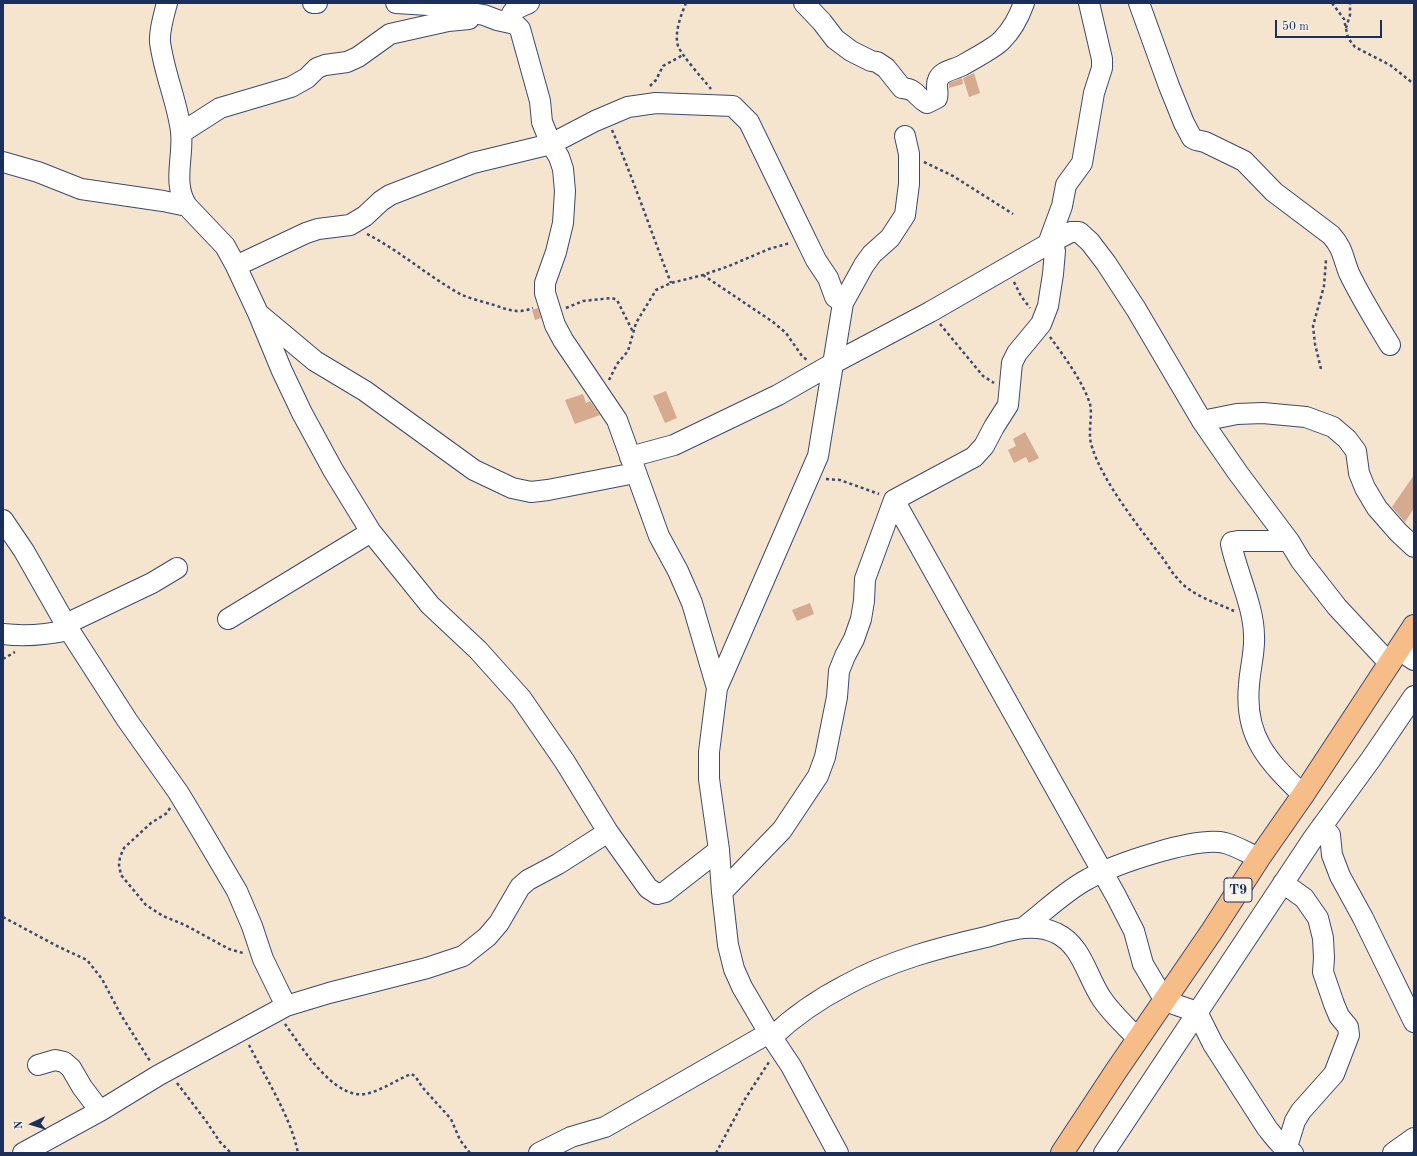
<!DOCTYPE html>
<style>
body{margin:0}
#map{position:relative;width:1417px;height:1156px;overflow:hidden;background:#f5e4ce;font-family:"Old Standard TT",serif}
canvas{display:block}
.frame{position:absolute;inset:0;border:4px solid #1b2f5e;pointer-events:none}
.north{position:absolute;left:12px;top:1104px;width:40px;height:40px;-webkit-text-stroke:3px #f7f3e8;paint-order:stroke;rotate:266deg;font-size:11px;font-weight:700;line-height:16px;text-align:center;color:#1b2f5e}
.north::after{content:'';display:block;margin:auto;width:14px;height:18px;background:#1b2f5e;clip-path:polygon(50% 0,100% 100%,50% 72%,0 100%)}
.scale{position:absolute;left:1275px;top:20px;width:107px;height:18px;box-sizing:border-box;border:2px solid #1b2f5e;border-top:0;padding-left:5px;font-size:12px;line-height:14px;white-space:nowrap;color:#1b2f5e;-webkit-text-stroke:3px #f7f3e8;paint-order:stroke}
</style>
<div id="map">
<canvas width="1417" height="1156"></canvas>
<div class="frame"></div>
<div class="north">N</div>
<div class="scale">50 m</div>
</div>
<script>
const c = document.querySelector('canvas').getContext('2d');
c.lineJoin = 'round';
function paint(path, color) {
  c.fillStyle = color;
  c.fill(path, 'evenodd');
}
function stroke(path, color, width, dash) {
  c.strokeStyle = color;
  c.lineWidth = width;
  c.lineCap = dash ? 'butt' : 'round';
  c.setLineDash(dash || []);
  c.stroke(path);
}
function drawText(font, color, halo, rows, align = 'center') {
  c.font = font + ' "Old Standard TT",serif';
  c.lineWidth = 3;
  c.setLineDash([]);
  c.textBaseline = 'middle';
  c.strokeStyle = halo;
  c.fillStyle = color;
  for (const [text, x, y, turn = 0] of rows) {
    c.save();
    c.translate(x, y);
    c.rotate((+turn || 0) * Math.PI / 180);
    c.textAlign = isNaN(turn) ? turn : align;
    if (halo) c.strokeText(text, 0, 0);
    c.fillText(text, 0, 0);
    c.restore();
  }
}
const building = new Path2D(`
 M974,73L980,93L969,97L963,78Z
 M962,78L963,84L949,88V83Z
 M538,308L541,318L535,320L532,310Z
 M666,391L677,418L665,423L653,396Z
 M583,394L586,403L590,401L600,415L575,424L565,400Z
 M1025,432L1039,458L1029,463L1026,457L1014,463L1008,450L1016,446L1013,439Z
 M1414,475V508L1405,522L1392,507Z
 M810,603L814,614L797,621L792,610Z`);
const path = new Path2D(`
 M686,3C681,15 674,33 678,46C682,56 703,79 711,89
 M1332,3L1344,19L1348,38L1355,47L1390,65L1414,84
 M1346,28L1350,15V3
 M650,86L656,80L663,66L683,55
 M612,130C634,180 651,232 671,283
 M924,162L953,176L1013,214
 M367,234C400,251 429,277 462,295C472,299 484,302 494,305C509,310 517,314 533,308
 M703,275L773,322L786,333L802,356L807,360
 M1014,282L1021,296L1030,308
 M566,308L583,301L612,298L617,300L633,332
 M940,324L983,376L994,383
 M1050,337C1064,356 1083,382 1090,404C1093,417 1087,433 1092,447C1103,482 1138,526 1161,556C1167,563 1171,572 1177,578C1190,595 1215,602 1234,611
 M1321,369L1315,344L1313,326L1324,286L1326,260
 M609,380L617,364L628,351L636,323L656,290L671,283L703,275L729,266L769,249L790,243
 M826,479L840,480L879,494
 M3,659L15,652
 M170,808L167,813L151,823L124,848L120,857L119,865L121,875L146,905L163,916L185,925L229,949L243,953
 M3,917L57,946L87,960L102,979L121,1015L150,1061
 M285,1024C301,1046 333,1099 365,1094C381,1091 396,1080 411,1074L415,1076L423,1088L451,1119L460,1140L470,1153
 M249,1045C265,1077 291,1117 298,1153
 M177,1083L206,1121L220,1142L231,1153
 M716,1153L745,1099L769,1062`);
const minor = new Path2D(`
 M167,3C164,15 159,30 160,42C164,73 177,101 181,131C184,156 172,184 187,206L225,246L236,266L258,313L282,371L302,413L333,470L371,532L430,605L478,650L521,698L565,762L608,832L648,888L657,894L665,892L719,850
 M313,3H317
 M396,3L429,5L453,10L484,15L497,20L515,24L520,29L540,101L542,122L551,144L559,157L563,169L565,191L563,223L556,252L545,283V293L555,325L563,340L617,420L659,536L678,571L692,603L717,688
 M804,3L822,22L835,39L851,51L871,61L877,62L886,68L902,88C917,89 916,97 927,103L937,98C939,92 935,86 938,80C941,71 953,70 961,66C970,61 996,47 1002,40C1013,29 1019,17 1024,3
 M1139,3L1169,86L1184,123L1192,138L1196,140L1205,142L1244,161L1274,192L1331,235C1343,248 1343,258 1349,273C1361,298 1376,322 1390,345
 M510,23C510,9 518,8 529,3
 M181,133L220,108L291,87L307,78L317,68L325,65L347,62L358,57L390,34L448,21L469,19
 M3,162L38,172L81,189L163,201L187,206
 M236,266L306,233L318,229L350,225L365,216L381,201L390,195L473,163L551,144L595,121L628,107L656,103L733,106L749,122L796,219L816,260L828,278L835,297L843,303L818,456L717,688L709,752V779L719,850L722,892L728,945L734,969L742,987L769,1033L791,1066L838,1153
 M843,303L864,265L872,254L890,238L905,215L909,184V154L905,136
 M260,315L315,361L365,391L474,470L512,488L531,492L548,490L635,473
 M1202,421L1237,414L1263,413L1306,417L1333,427L1347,439L1356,451L1359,473L1365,488L1377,508L1398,532L1414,547
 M630,457L674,445L778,395L832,364L930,312L1048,244L1071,232H1079L1090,242L1106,263L1136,309L1202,421L1238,473L1289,541L1301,561L1337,607L1390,664
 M894,500L1116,896L1134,931L1143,964L1165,1001L1197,1012L1213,1044L1267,1128C1275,1138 1282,1148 1293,1153
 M3,520L24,551L69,630L127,720L178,792L201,830L237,891L252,926L263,959L286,1006
 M1289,541H1238L1232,542L1231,544C1237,573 1254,607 1254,636C1255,652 1250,668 1249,685C1244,737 1268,761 1303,795
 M228,619L371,532
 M66,624L152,583L177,568
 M3,634C27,637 46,635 69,630
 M1399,650L1414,660
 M1322,826L1330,835L1332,855L1340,876L1363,918L1414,1022
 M1283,883L1304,898L1318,918L1323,938L1324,958L1323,972L1334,1004L1339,1016L1348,1027L1349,1035L1334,1074L1301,1111L1295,1121L1286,1150L1284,1153
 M722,892L782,830L818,776L825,757L837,697L839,671L845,656L854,639L861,619L864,601L865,579L894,500L974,457L984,446L994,427L1008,405L1012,363L1017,353L1041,324L1048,306L1053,274L1055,251L1048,244L1062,206L1066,185L1082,163L1094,93L1102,68V59L1089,3
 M1023,928C1044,912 1065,891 1088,879C1115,864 1196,836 1225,843C1236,846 1248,853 1259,858
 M772,1037C794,1016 819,999 846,985C889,961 938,948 986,937C998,934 1011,929 1024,928C1035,927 1046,928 1056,933C1082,945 1087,977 1102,999C1112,1014 1126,1026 1138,1039
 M38,1065L55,1060L64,1062L71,1068L82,1087L100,1111
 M23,1153L100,1111L159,1075L286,1006L329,993L427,968L463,956L487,937L499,923L520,887L528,880L558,864L608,832
 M539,1153L571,1137L605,1127L769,1033
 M1104,1153L1312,840L1371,759L1414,696
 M1393,1153L1414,1138`);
const highway = new Path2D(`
 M1062,1153L1116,1071L1212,931L1259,858L1303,795L1414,626`);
const shields = [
 [1238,890,28]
];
const shieldNames = [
 ["T9",1238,890]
];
paint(building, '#d6aa8f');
stroke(minor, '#3c4a6f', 22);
stroke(highway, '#3c4a6f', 24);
stroke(path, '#3c4a6f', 2.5, [3, 3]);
stroke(minor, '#fff', 20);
stroke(highway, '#f7bd88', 22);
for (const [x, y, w] of shields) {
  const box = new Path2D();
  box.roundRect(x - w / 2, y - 12, w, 24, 3);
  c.fillStyle = '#f7f3e8';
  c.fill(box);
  stroke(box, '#1b2f5e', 1);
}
drawText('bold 14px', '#1b2f5e', null, shieldNames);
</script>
